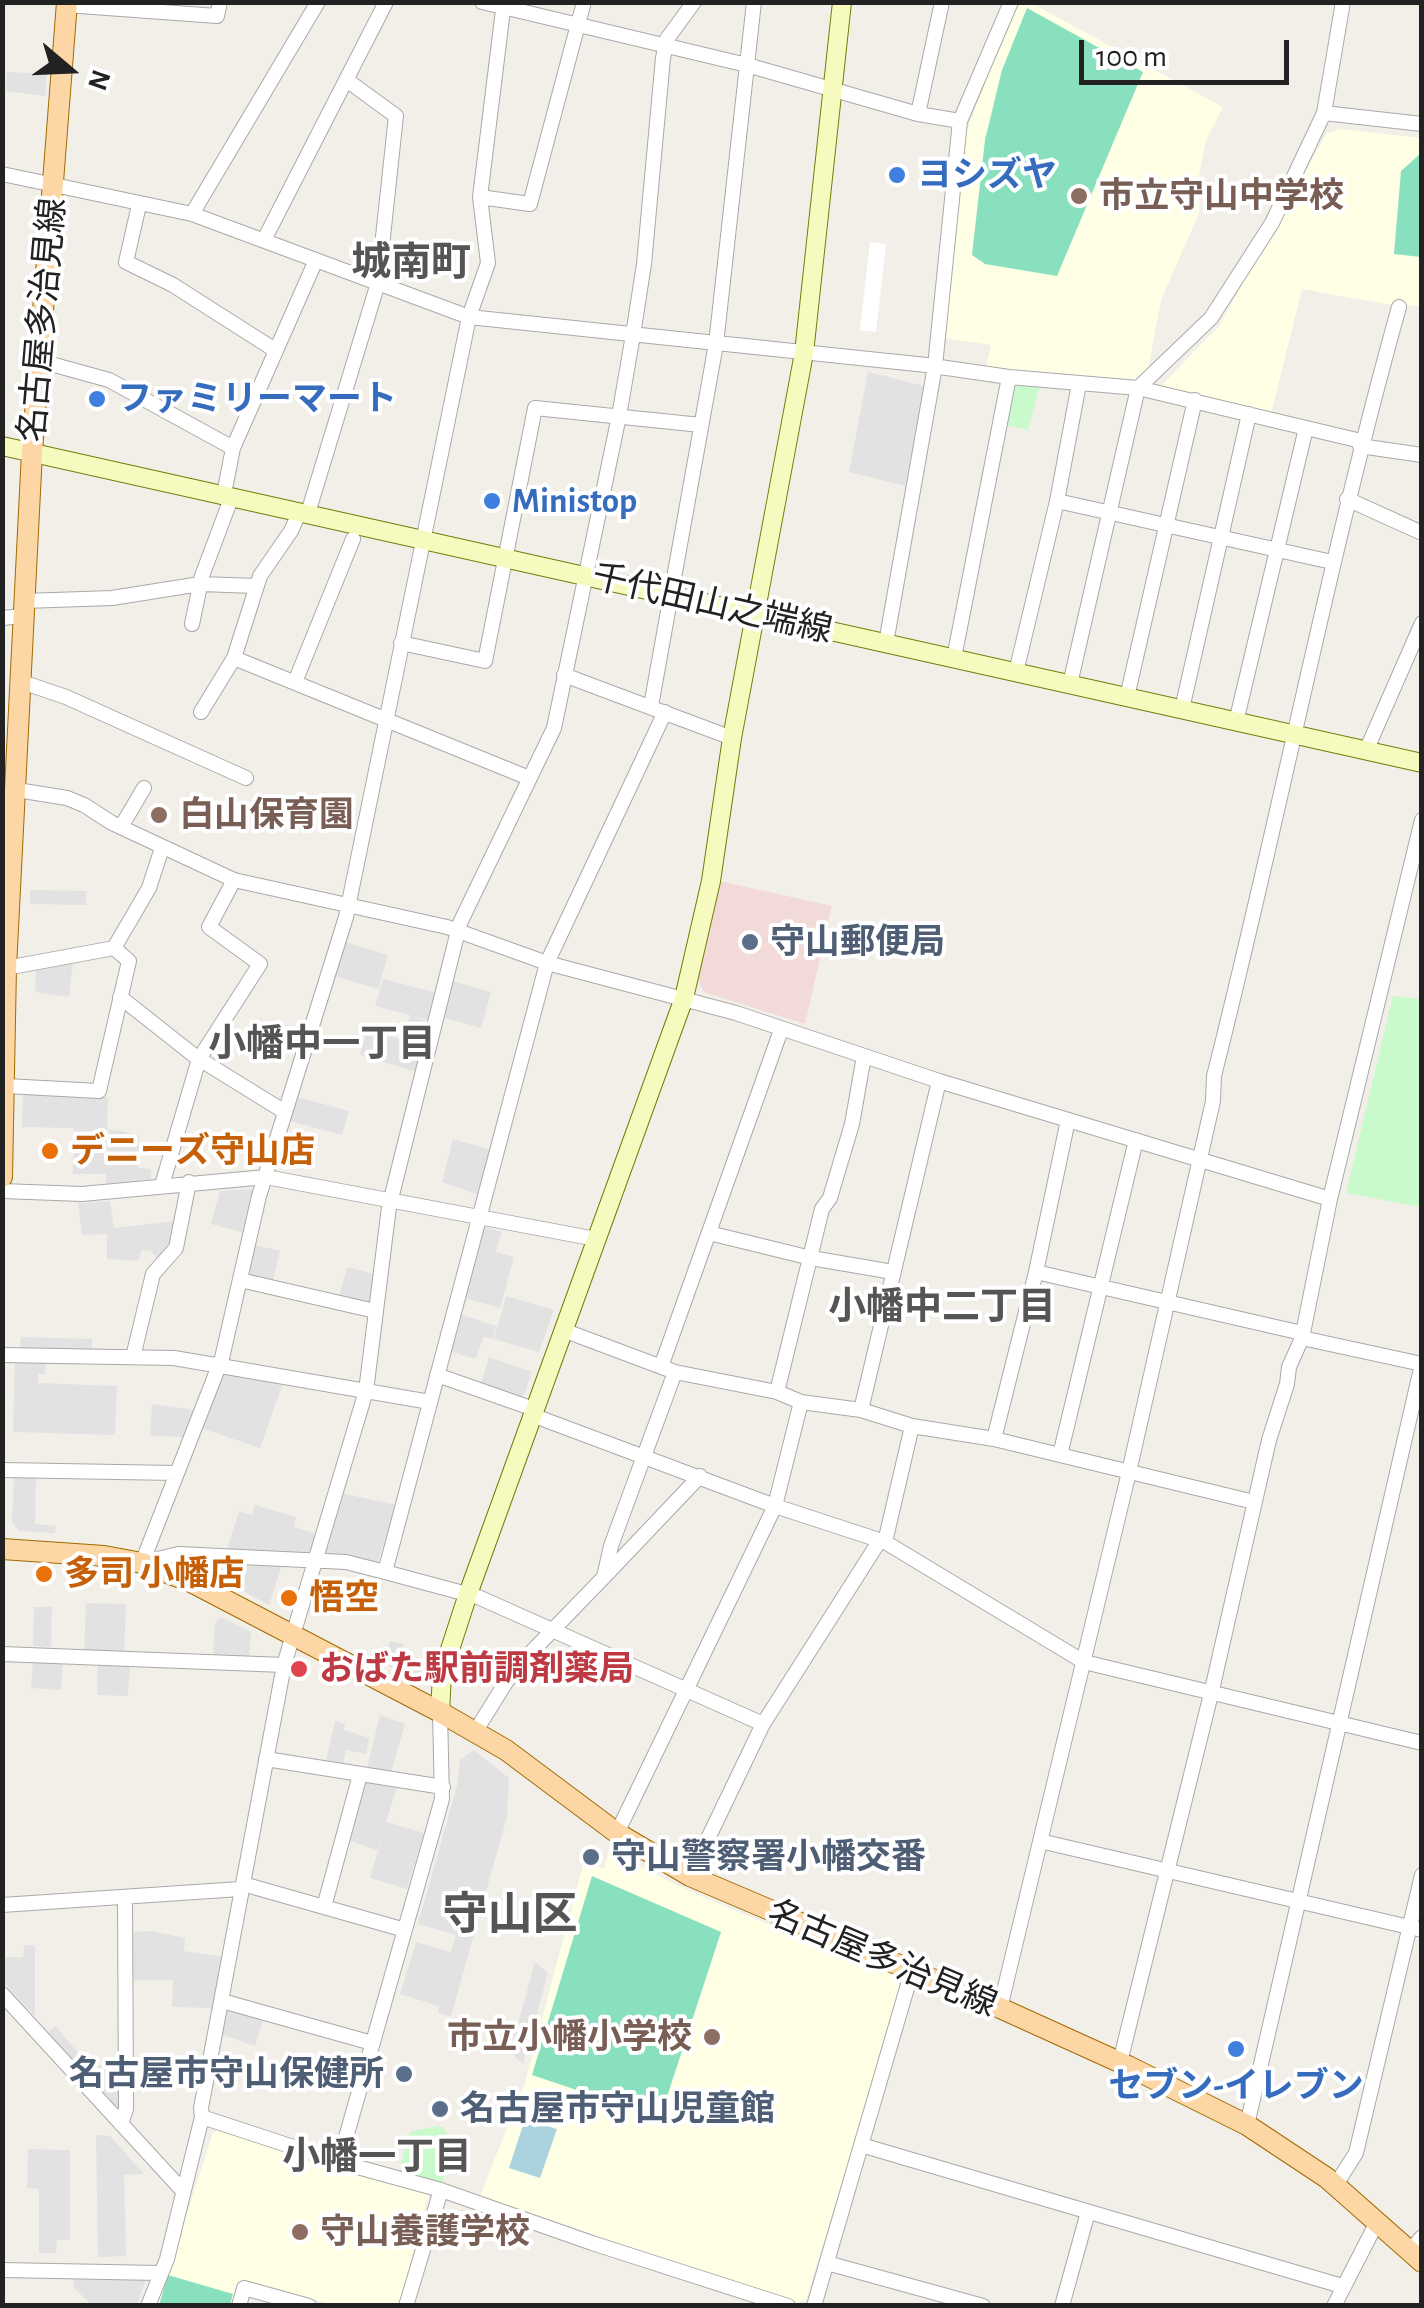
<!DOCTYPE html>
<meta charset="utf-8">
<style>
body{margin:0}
#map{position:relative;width:1424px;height:2308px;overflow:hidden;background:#f2efe9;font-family:"Alegreya Sans",sans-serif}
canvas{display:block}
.frame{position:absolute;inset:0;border:5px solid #222;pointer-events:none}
.north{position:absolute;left:20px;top:20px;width:100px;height:100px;-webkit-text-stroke:8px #fff;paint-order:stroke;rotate:109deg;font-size:28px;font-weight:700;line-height:40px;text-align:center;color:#222}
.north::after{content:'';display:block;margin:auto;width:35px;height:45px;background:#222;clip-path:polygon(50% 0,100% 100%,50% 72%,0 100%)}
.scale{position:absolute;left:1079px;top:40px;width:210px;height:45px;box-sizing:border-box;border:5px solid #222;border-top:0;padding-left:12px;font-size:30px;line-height:35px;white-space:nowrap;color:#222;-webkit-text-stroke:8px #fff;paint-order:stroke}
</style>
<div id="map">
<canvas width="1424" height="2308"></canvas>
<div class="frame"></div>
<div class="north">N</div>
<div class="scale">100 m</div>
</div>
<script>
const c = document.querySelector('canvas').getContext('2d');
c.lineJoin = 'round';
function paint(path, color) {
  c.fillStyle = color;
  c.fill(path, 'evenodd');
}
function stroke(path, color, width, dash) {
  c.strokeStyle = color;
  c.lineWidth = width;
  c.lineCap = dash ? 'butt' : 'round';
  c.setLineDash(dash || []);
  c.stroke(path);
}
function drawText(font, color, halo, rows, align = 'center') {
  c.font = font + ' "Alegreya Sans","Noto Sans JP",sans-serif';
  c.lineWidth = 8;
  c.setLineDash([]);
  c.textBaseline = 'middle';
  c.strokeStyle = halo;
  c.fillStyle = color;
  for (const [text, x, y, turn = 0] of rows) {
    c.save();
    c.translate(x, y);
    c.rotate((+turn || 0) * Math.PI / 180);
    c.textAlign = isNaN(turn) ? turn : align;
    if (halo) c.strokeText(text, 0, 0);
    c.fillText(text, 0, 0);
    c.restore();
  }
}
const commercial = new Path2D(`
 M719,881L832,906L805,1024L704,992L698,979Z`);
const education = new Path2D(`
 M1016,3H1031L1223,107L1206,140L1198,180L1200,211L1161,300L1147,375L1133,385L986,369L991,345L944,338L967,130Z
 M1341,129L1421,138V306L1386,304L1302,289L1271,414L1159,388L1219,326L1327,133Z
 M610,1848L630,1862L698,1895L898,1978L900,1991L806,2300L796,2303L480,2196L525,2083L583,1865L604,1868Z
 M220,2129L429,2193L399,2305H335L242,2280L234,2305L157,2306L213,2133Z`);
const park = new Path2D(`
 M1014,385L1039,388L1028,430L1006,425Z
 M1393,996L1421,999V1207L1346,1193Z
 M437,2126L442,2127L454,2144L442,2185L399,2170L410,2132Z`);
const pitch = new Path2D(`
 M1027,8L1143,72L1057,276L985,264L972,255L985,140L1002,70Z
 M1421,153V257L1394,254L1401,171Z
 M592,1876L721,1932L660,2118L532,2075Z
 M168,2275L233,2294L230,2305H159Z`);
const parking = new Path2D(`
 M7,72L47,74L45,96L5,91Z
 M868,372L924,386L905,486L849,472Z
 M30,890L86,891V905L30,904Z
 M342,941L388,955L378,989L332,975Z
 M73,960L69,997L35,992L36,967Z
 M383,979L437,993L430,1020L413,1017L429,1022L423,1043L411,1040L412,1034L405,1032L410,1015L375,1006Z
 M452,981L491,992L481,1028L442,1017Z
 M367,1029L424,1047L417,1072L360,1055Z
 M26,1092L108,1097L106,1167L109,1129L139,1135L138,1168L151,1169V1179L106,1184V1174H73L74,1128L22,1127L23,1094Z
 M297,1097L349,1111L342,1135L290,1121Z
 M453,1139L491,1150L479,1195L442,1182Z
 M251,1189L254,1194L245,1233L211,1224L220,1191Z
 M110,1201L114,1228L177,1221L172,1246L157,1259L151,1251L142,1250L138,1261L107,1259V1234L82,1235L78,1203Z
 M485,1227L502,1232L496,1252L514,1257L500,1308L461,1297L479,1232Z
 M255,1245L280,1251L273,1281L247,1274Z
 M347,1267L374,1274L370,1306L339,1298Z
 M506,1296L554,1310L539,1352L494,1339Z
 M457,1313L496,1326L493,1339L484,1337L475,1359L446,1350Z
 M21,1337L92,1339V1352L20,1350Z
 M15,1357L46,1359L45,1374H38V1383L117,1386L115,1435L13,1432Z
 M489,1357L532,1372L524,1395L519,1398L481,1384Z
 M223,1372L283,1383L260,1448L201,1428Z
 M152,1404L195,1410L185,1437L150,1436Z
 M14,1474L36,1475L35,1524L56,1526L55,1533L19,1531L12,1522Z
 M340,1493L397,1505L377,1563L324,1557Z
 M255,1505L296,1517L294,1527L317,1534L311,1553L227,1549L239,1511L252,1515Z
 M185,1560L282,1565L269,1605Z
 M86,1603L126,1604L124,1654L84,1653Z
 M34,1607H52L51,1647L33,1646Z
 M221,1617L251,1632L249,1658L213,1656L215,1623Z
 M390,1641L404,1644L401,1656L427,1666L424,1676L414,1679L383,1663Z
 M33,1659L63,1661L61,1690L31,1688Z
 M98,1662L130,1664L128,1696L97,1695Z
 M380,1715L405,1724L391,1772L367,1768Z
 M335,1721L345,1724L344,1730L369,1738L366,1754L346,1750L343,1764L326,1761Z
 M474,1750L509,1778L507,1817L451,2016L438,2013L439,2006L400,1994L416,1942L451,1952L456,1935L418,1924L457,1786L460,1759Z
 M367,1781L397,1787L386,1822L424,1833L407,1889L370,1878L382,1836L377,1850L345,1839L362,1783Z
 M150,1931L185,1938L184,1951L225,1957L216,2008L172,2007L173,1980H133V1932Z
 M24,1945H35V2016L3,1982V1957H23Z
 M535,1962L548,1973L523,2064L510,2052Z
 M225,2009L264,2017L255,2046L220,2034Z
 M55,2026L90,2066L122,2065V2104L114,2110L48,2033Z
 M96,2135L110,2136L144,2174L124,2175L126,2256L98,2257Z
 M28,2149L70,2150V2240H57L56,2253H39V2189L27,2188Z
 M73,2276L146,2279L137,2305H92L74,2288Z`);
const water = new Path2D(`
 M525,2119L557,2129L540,2178L509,2168Z`);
const pier = new Path2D(`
 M870,242L886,244L876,332L860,330Z`);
const street = new Path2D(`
 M482,2L747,65L918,114L960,121
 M504,2L480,197L488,263L469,317L346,917L259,1196L222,1358L142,1563L178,1554L346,1562L385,1572L478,1597L763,1724
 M66,5L217,16L220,2
 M1324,113L1422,124
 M918,114L942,2
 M2,174L192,214L469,317L926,365L1009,377L1138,388L1361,441
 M480,197L530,204L584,2
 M139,205L126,262L173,285L275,350
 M192,214L318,2
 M264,240L386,2
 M40,361L109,380L233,448
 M1360,446L1422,455
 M224,494L233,448L316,260
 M1347,499L1422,533
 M1057,501L1332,562
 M308,513L378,283L396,116L348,81
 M24,601L112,598L200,584L256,586
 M2,618L24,616
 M192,624L202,576L232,496
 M401,643L485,661L535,408L701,425
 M886,643L935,366L960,121L1011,2
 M234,658L529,778
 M954,658L1009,377
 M1016,672L1057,501L1079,384
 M564,675L732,738
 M22,682L66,697L246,778
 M295,682L353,539
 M1070,684L1138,388L1211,318L1272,223L1324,113L1343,2
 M1127,697L1195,400
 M651,706L716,344L754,2
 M1182,709L1249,414
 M201,712L234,658L260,576L291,531L300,511
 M1236,722L1306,428
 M1366,751L1422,623
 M17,790L67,798L84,805L112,823L234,880L447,927L547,963L736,1013L939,1081L1330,1199
 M121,827L144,788
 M6,968L114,948L149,888L162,848
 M120,997L196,1057L285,1112
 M6,1086L99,1091L129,961L114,948
 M162,1185L199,1059L260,964L209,927L234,880
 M2,1191L82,1194L266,1177L596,1239
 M709,1233L811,1258L893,1272
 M1036,1272L1302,1333
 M240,1280L375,1311
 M563,1330L675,1372L777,1392L801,1402L861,1410L912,1426L994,1439L1254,1502
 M1302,1338L1422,1364
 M2,1355L174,1358L430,1402
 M133,1357L153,1274L176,1248L189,1182
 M662,1364L781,1030
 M437,1375L534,1409
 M777,1392L822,1209L830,1198L852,1124L864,1056
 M861,1410L939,1081
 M532,1415L775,1506L885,1542L1084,1662L1422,1743
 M994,1439L1036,1272L1068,1120
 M1060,1455L1136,1140
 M2,1470L176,1473
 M885,1542L912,1426
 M385,1572L547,963L665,712
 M604,1577L700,1476
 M2,1654L284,1665
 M475,1732L513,1671L604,1577L611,1546L675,1372
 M266,1759L443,1787
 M617,1833L775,1506L801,1402
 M1040,1841L1422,1930
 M690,1876L763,1724L880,1540
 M243,1884L405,1930
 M2,1905L240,1889
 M324,1907L360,1775
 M2,1994L183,2191
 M222,2001L372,2043
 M1000,2008L1129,1472L1213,1101L1214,1076C1279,820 1328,561 1399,307
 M1120,2062L1211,1694L1269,1440L1287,1384L1289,1367L1302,1338L1330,1199L1422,820
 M202,2117L339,2162L441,2190L592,2243L788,2306
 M121,2124L126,2109L125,1897
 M1247,2125L1422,1364
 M861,2145L1342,2286
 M339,2162L442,1799L440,1712
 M1335,2186L1356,2153L1422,1875
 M1410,2251L1422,2237
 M827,2263L983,2306
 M2,2270L159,2273
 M148,2306L167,2259L202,2117L201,2108L284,1665L366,1391L389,1207L460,923L554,728L619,416L633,335L644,264L663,58L667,39L694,2
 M239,2306L244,2288L309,2306
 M406,2306L441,2190
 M814,2306L912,1971
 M1062,2306L1088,2212
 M1334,2306L1377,2222`);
const secondary = new Path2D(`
 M2,446L1422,763
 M440,1712L442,1674L468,1594L684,998L711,881L732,738L804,353L842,2`);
const primary = new Path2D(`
 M2,1177L6,968L32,452L67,2
 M2,1549L104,1556L142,1563L191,1582L440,1712L506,1750L617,1833L690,1876L1000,2008L1128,2066L1247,2125L1327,2178L1422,2262`);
const markers = [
 [897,175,10,"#3f7fe0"],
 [1079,196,10,"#8d6e63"],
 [97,399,10,"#3f7fe0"],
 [492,501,10,"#3f7fe0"],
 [159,815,10,"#8d6e63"],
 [750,942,10,"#5c6f8a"],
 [50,1151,10,"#e8710a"],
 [44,1574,10,"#e8710a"],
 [289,1598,10,"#e8710a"],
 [299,1669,10,"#e0444e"],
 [591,1857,10,"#5c6f8a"],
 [712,2037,10,"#8d6e63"],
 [1236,2049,10,"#3f7fe0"],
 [404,2074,10,"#5c6f8a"],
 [440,2109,10,"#5c6f8a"],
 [300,2232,10,"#8d6e63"]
];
const shopNames = [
 ["ヨシズヤ",917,175],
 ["ファミリーマート",117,399],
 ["Ministop",512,501],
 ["セブン-イレブン",1236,2086,"center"]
];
const educationNames = [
 ["市立守山中学校",1099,196],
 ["白山保育園",179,815],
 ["市立小幡小学校",692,2037,"right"],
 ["守山養護学校",320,2232]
];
const streetNames = [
 ["名古屋多治見線",43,320,-85],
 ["千代田山之端線",712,604,13],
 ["名古屋多治見線",882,1959,23]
];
const serviceNames = [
 ["守山郵便局",770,942],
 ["守山警察署小幡交番",611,1857],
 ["名古屋市守山保健所",384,2074,"right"],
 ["名古屋市守山児童館",460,2109]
];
const foodNames = [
 ["デニーズ守山店",70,1151],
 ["多司 小幡店",64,1574],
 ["悟空",309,1598]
];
const healthNames = [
 ["おばた駅前調剤薬局",319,1669]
];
const neighbourhoodNames = [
 ["小幡中一丁目",322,1045],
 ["小幡中二丁目",942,1308],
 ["小幡一丁目",377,2158]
];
const quarterNames = [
 ["城南町",411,263]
];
const districtNames = [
 ["守山区",510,1915]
];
paint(commercial, '#f2dad9');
paint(education, '#ffffe5');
paint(park, '#c8facc');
paint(pitch, '#88e0be');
paint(parking, '#e2e2e2');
paint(water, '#aad3df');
paint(pier, '#fff');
stroke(street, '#a9a9a9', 16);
stroke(secondary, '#707d05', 20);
stroke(primary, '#a06b00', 22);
stroke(street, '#fff', 14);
stroke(secondary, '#f7fabf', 18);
stroke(primary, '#fcd6a4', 20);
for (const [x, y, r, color] of markers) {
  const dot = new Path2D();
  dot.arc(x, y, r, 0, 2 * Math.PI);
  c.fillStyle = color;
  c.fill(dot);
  stroke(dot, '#fff', 4);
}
drawText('bold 35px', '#366cbe', '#fff', shopNames, 'left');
drawText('bold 35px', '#785e54', '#fff', educationNames, 'left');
drawText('35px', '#222', '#fff', streetNames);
drawText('bold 35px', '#4e5e75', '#fff', serviceNames, 'left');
drawText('bold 35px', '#c56008', '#fff', foodNames, 'left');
drawText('bold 35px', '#be3a42', '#fff', healthNames, 'left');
drawText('bold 38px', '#555', '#fff', neighbourhoodNames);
drawText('bold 40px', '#555', '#fff', quarterNames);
drawText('bold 45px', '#555', '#fff', districtNames);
</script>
